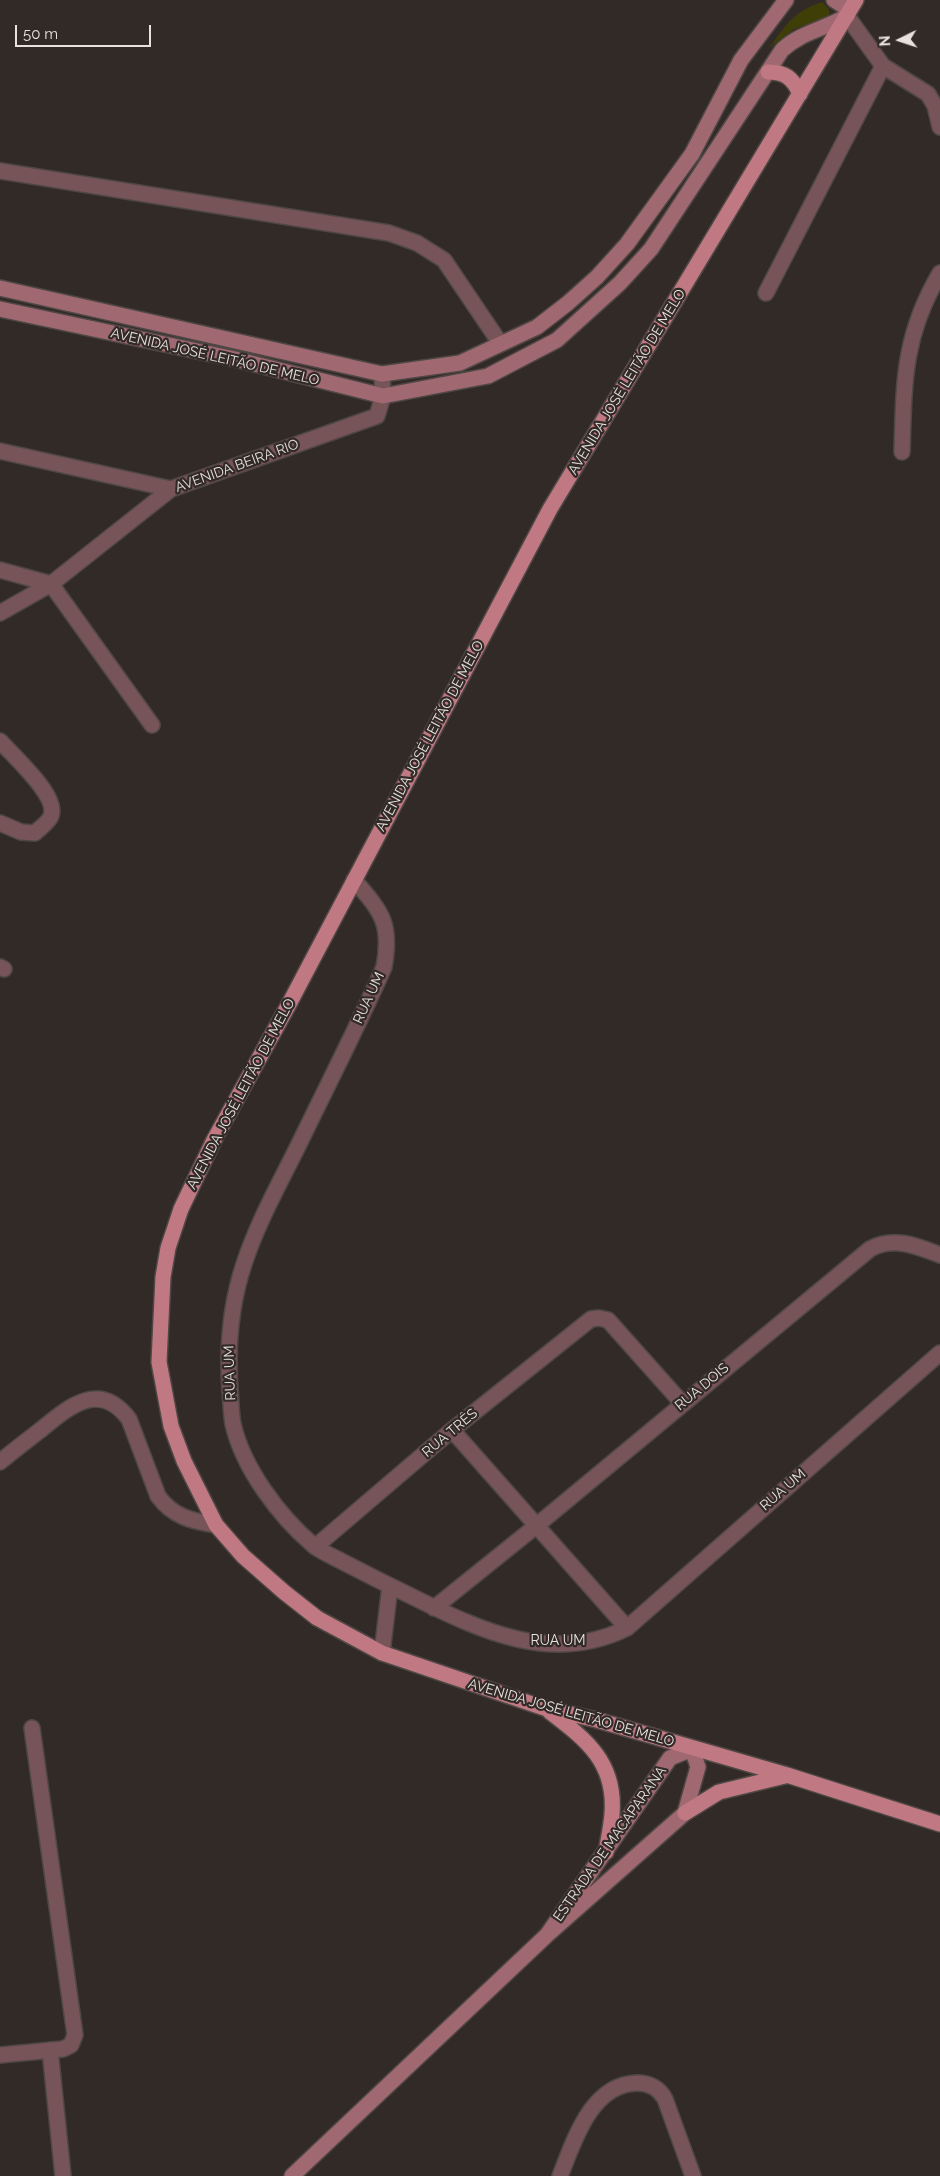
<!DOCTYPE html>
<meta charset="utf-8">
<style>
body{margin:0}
#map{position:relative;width:940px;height:2176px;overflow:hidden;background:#322a27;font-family:Raleway,sans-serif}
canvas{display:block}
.north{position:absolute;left:875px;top:15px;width:50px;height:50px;-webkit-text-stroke:4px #322a27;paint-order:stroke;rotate:266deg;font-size:14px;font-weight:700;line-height:20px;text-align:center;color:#e7e2df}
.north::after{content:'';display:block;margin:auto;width:18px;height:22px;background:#e7e2df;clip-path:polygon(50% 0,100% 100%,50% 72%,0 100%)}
.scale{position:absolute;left:15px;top:25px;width:136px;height:22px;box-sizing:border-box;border:2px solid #e7e2df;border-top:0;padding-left:6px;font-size:15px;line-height:18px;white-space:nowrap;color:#e7e2df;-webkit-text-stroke:4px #322a27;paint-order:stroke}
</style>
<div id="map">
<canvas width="940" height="2176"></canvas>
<div class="north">N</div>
<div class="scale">50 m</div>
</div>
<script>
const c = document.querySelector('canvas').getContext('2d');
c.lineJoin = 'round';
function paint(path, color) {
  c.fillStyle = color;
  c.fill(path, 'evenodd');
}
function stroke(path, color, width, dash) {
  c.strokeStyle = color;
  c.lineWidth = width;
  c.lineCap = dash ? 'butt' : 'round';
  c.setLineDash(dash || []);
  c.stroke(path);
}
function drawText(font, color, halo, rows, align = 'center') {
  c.font = font + ' Raleway,sans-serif';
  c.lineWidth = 4.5;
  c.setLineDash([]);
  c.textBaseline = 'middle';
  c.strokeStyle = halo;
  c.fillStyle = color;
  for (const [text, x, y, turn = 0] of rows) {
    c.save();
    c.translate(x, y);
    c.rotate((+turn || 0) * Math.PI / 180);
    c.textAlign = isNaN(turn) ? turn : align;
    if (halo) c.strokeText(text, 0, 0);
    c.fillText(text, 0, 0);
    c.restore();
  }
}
const green = new Path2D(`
 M822,2L829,9V16L794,29L769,48C787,24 793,12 822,2Z`);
const street = new Path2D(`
 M847,16L883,66L928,94L935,106L940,127
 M0,171L389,233L417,243L444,260L500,343
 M766,293L883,66
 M0,451L171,489
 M902,452C904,382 903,336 940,273
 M0,570L51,584L152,725
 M0,613L51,584L171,489L377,416L383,396L382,374
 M0,741C13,756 59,796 51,816C49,822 40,828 35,833L21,832L0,823
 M354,880C382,912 392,924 384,967C358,1026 329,1082 301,1140C281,1181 258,1221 244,1264C230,1306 227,1347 230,1390C231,1401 231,1413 233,1424C243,1468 279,1516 313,1545C321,1552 334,1557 343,1562C366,1574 390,1586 413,1597C481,1631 553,1665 627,1628L940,1353
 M0,967L4,969
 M452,1430L627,1628
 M0,1462C14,1450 29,1439 43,1428C71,1405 100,1381 129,1419L158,1496C173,1517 192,1521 216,1525
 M315,1547L452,1430L591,1319L599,1318L608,1320L682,1403
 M434,1608L536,1526L870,1249C894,1236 917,1246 940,1255
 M382,1653L390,1586
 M50,2050L63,2176
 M0,2055L63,2049L71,2045L75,2035L32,1728
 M560,2176C574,2141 591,2084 637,2083C650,2083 659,2088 665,2099L693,2176`);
const secondary = new Path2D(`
 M0,288L382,374L460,363L537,327L568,303L597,277L627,244L692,154L741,60L786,0
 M0,309L235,359L383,396L488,376L557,340L620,283L651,249L782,50C801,32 825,29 847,16L845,7L834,0
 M292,2176L547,1935L685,1813L698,1767L692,1749L670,1758L547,1935`);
const primary = new Path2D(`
 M856,0L550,509L288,1006L214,1140L181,1209L168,1248L163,1277L159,1362L171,1426L184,1461L216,1525L243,1556L284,1592L317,1618L382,1653L544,1708L597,1720L787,1775L940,1824
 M768,72C785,72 793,78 800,94
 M550,1712C587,1740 616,1763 612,1814C611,1827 608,1840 606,1852
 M685,1813L719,1792L785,1776`);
const streetNames = [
 ["AVENIDA JOSÉ LEITÃO DE MELO",215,357,13],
 ["AVENIDA JOSÉ LEITÃO DE MELO",627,382,-59],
 ["AVENIDA BEIRA RIO",237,466,-20],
 ["AVENIDA JOSÉ LEITÃO DE MELO",430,736,-62],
 ["RUA UM",369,998,-65],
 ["AVENIDA JOSÉ LEITÃO DE MELO",241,1094,-62],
 ["RUA UM",230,1373,-92],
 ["RUA DOIS",702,1387,-40],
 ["RUA TRÊS",450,1433,-40],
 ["RUA UM",783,1490,-41],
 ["RUA UM",558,1641],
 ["AVENIDA JOSÉ LEITÃO DE MELO",571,1713,16],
 ["ESTRADA DE MACAPARANA",610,1844,-55]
];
paint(green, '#403e07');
stroke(street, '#4f4744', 18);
stroke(secondary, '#4f4744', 18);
stroke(primary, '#4f4744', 18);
stroke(street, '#775458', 15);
stroke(secondary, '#a06971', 15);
stroke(primary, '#c07983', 15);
drawText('14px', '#e7e2df', '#322a27', streetNames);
</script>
